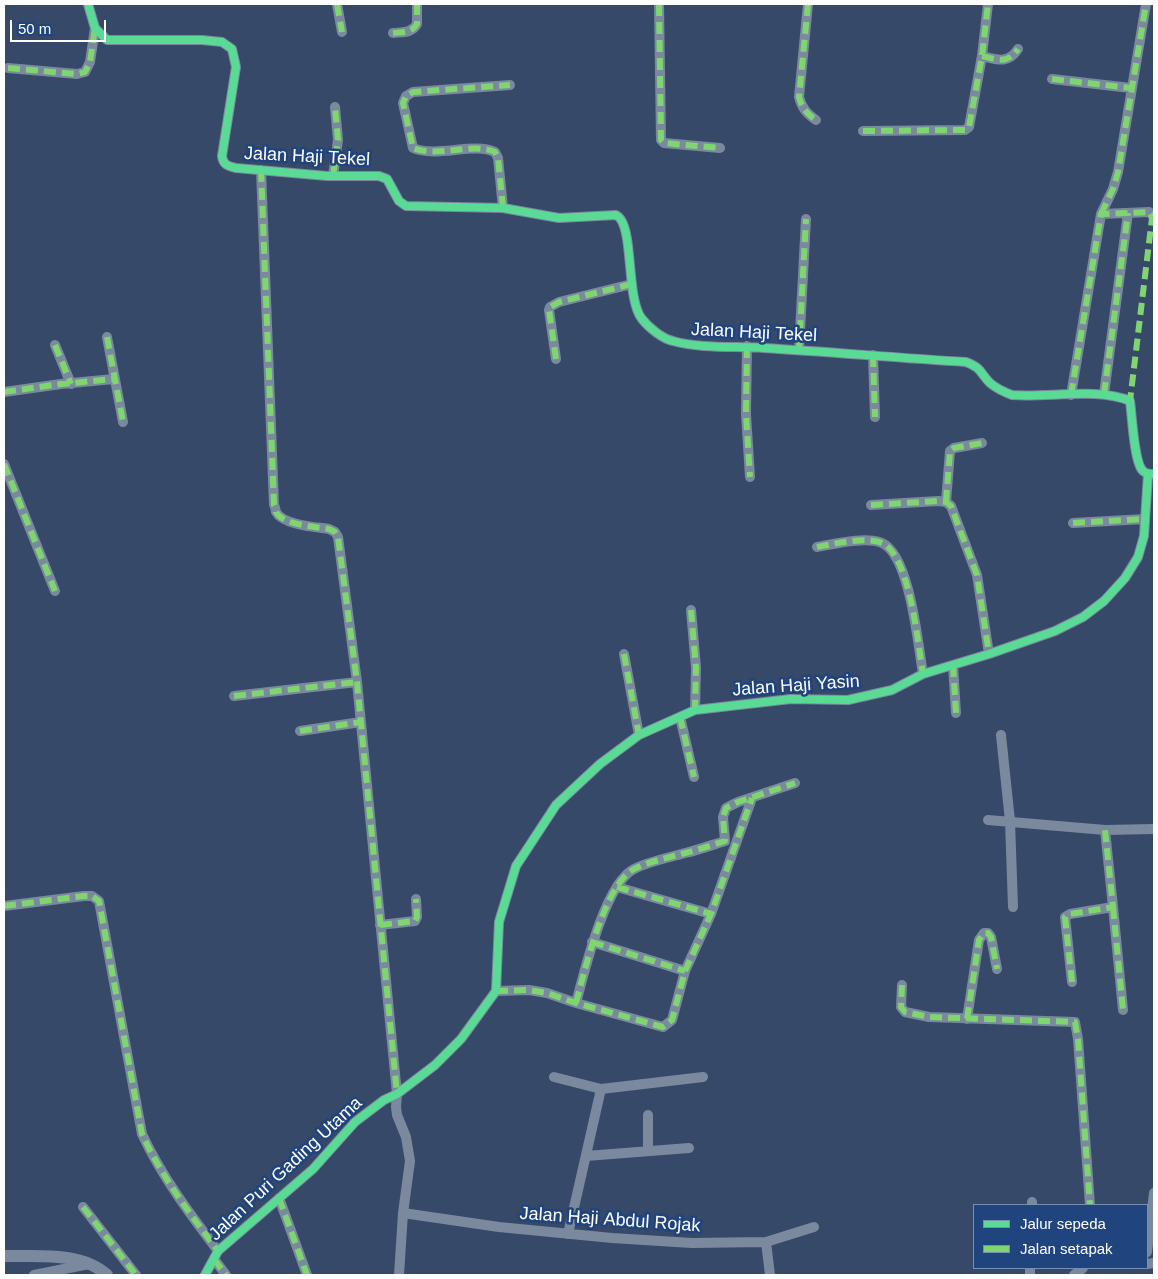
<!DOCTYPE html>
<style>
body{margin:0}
#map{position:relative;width:1158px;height:1279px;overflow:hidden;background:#364968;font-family:Arial,sans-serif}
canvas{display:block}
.frame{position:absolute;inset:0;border:5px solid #fff;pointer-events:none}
.legend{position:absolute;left:973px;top:1204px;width:175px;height:65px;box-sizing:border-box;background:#20447e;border:1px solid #798fb2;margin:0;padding:6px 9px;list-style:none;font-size:15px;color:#fff}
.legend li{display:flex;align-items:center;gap:10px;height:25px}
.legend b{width:25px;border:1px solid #798fb2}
.scale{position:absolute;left:10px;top:20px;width:96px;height:22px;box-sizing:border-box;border:2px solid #fff;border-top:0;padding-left:6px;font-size:15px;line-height:18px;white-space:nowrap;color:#fff;-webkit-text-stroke:4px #20447e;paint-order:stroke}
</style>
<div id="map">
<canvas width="1158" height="1279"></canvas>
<div class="frame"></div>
<ul class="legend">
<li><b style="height:6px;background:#5adb95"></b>Jalur sepeda</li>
<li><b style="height:6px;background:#7fd670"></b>Jalan setapak</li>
</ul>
<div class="scale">50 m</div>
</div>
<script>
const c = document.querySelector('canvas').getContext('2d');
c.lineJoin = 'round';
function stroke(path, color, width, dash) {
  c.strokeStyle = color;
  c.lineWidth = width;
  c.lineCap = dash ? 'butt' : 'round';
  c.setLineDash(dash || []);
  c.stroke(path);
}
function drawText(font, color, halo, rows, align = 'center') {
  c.font = font + ' Arial,sans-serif';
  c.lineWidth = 5;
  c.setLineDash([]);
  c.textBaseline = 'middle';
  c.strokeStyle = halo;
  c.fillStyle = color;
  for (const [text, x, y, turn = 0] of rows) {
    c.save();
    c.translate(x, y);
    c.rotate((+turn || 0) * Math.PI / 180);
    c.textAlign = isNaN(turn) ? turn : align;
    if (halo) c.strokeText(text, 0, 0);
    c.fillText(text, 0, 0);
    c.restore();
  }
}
const minor = new Path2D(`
 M88,4L95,28L107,40H202L222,42L232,49L236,67L222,156C223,165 228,166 236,168L327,176H379L387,179L399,201L406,206L503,208L559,218L616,215C635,224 625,298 642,319C649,328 663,339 673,341C702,349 734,346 764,348C831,352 898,358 966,362C982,368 980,373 990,383C997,389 1004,392 1012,395C1047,398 1099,387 1130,401C1132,415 1134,463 1143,471C1146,474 1150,474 1154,474
 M337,4L342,32
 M659,4L661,140L664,143L720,148
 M808,4L799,97C802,108 806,113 816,120
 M393,33C403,32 412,33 417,24V4
 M982,56C998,60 1008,64 1018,49
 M8,68L77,74L85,72L90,62L95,28
 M1052,79L1131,88
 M863,131L965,130L969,127L982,56L988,4
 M261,170L274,505C275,505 276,512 276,512C283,525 316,527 329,529L335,532L338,537L357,682L397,1094L396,1107L397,1115L406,1137L410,1161L403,1213L399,1275
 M333,176L338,140L335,107
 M503,208L498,158L495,152C473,142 437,158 413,148L403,103L406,96L413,92L510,85
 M1101,214L1113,189L1118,172L1146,4
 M107,337L123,422
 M55,345L71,384
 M747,346L746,414L750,477
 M799,350L806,219
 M873,355L875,417
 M556,359L549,310L550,307L559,302L632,284
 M4,392L61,384L114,379
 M1104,394L1128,213
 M1071,395L1101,214L1149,212L1151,214
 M4,464L55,591
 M946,502L950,451L954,448L982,443
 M871,505L938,501L946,502L951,506L977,575L989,654
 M1073,523L1145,519
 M817,547C834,544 866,536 882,543C910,555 918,645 923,674
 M691,610L696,668L695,710
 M624,654L639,735
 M953,665L956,713
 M234,696L357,682
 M680,717L694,777
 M300,731L361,722
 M1001,735L1010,821L1013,907
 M988,820L1105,830L1154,829
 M617,887L711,914
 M4,906L84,896H92L99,901L142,1134C162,1177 190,1214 218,1251
 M1113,907L1123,1010
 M380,925L415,921L417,917L416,899
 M592,942L685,971
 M1072,982L1065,917L1070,914L1113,907L1105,830
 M902,985L901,1007L905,1012L929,1017L1075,1022L1078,1039L1090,1205
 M496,991L529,990L547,993L576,1003L663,1027L672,1020L685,971L711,914L752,798
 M576,1003C584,973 605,883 634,869C650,861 668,858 685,853C698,850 712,845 725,841L723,817L726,808L738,802L795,783
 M967,1019L979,940L984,933H988L991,937L997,969
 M554,1077L601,1089L703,1077
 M648,1151V1115
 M586,1156L689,1148
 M279,1198L307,1275
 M1032,1205V1202
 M83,1207L136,1275
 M403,1213L499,1227L612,1238L692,1243L766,1242L814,1227
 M568,1234L601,1089
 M766,1242L770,1275
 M1147,1252L1154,1193
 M214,1259L226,1275
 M1147,1264L1154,1263
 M34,1275L89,1264
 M205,1275L218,1251L313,1169L355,1122L384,1100L397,1094L435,1065L461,1039L496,991L499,922L516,866L556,805L600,764L639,735L695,710L791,699L848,700L892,690L923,674L989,654L1055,631L1083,617L1104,601L1125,578L1138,557L1144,536L1148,474
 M1030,1275V1268
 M1074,1275L1083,1268`);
const tertiary = new Path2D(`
 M4,1256C37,1257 81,1251 107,1275`);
const quiet = new Path2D(`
 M337,4L342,32
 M659,4L661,140L664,143L720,148
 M808,4L799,97C802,108 806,113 816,120
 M393,33C403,32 412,33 417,24V4
 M982,56C998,60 1008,64 1018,49
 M8,68L77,74L85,72L90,62L95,28
 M1052,79L1131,88
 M863,131L965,130L969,127L982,56L988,4
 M261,170L274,505C275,505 276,512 276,512C283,525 316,527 329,529L335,532L338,537L357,682L397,1094
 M333,176L338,140L335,107
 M503,208L498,158L495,152C473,142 437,158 413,148L403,103L406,96L413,92L510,85
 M1101,214L1113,189L1118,172L1146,4
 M107,337L123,422
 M55,345L71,384
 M747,346L746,414L750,477
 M799,350L806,219
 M873,355L875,417
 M556,359L549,310L550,307L559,302L632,284
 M4,392L61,384L114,379
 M1104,394L1128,213
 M1071,395L1101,214L1149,212L1151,214L1152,218L1130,401
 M4,464L55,591
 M946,502L950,451L954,448L982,443
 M871,505L938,501L946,502L951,506L977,575L989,654
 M1073,523L1145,519
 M817,547C834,544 866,536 882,543C910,555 918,645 923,674
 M691,610L696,668L695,710
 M624,654L639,735
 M953,665L956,713
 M234,696L357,682
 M680,717L694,777
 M300,731L361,722
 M617,887L711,914
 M4,906L84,896H92L99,901L142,1134C162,1177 190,1214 218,1251
 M1113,907L1123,1010
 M380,925L415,921L417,917L416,899
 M592,942L685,971
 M1072,982L1065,917L1070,914L1113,907L1105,830
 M902,985L901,1007L905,1012L929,1017L1075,1022L1078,1039L1090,1205
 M496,991L529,990L547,993L576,1003L663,1027L672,1020L685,971L711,914L752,798
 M576,1003C584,973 605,883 634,869C650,861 668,858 685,853C698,850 712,845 725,841L723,817L726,808L738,802L795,783
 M967,1019L979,940L984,933H988L991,937L997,969
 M279,1198L307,1275
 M83,1207L136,1275
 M214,1259L226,1275`);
const cycleway = new Path2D(`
 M88,4L95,28L107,40H202L222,42L232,49L236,67L222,156C223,165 228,166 236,168L327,176H379L387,179L399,201L406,206L503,208L559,218L616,215C635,224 625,298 642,319C649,328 663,339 673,341C702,349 734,346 764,348C831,352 898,358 966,362C982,368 980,373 990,383C997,389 1004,392 1012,395C1047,398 1099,387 1130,401C1132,415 1134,463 1143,471C1146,474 1150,474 1154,474
 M205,1275L218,1251L313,1169L355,1122L384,1100L397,1094L435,1065L461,1039L496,991L499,922L516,866L556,805L600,764L639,735L695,710L791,699L848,700L892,690L923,674L989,654L1055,631L1083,617L1104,601L1125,578L1138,557L1144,536L1148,474`);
const streetNames = [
 ["Jalan Haji Tekel",307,157,3],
 ["Jalan Haji Tekel",754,333,3],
 ["Jalan Haji Yasin",796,686,-4],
 ["Jalan Puri Gading Utama",286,1169,-43],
 ["Jalan Haji Abdul Rojak",610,1220,4]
];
stroke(minor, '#7b899f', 10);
stroke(tertiary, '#7b899f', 12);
stroke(quiet, '#7fd670', 6, [12, 6]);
stroke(cycleway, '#5adb95', 8);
drawText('18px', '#fff', '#20447e', streetNames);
</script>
